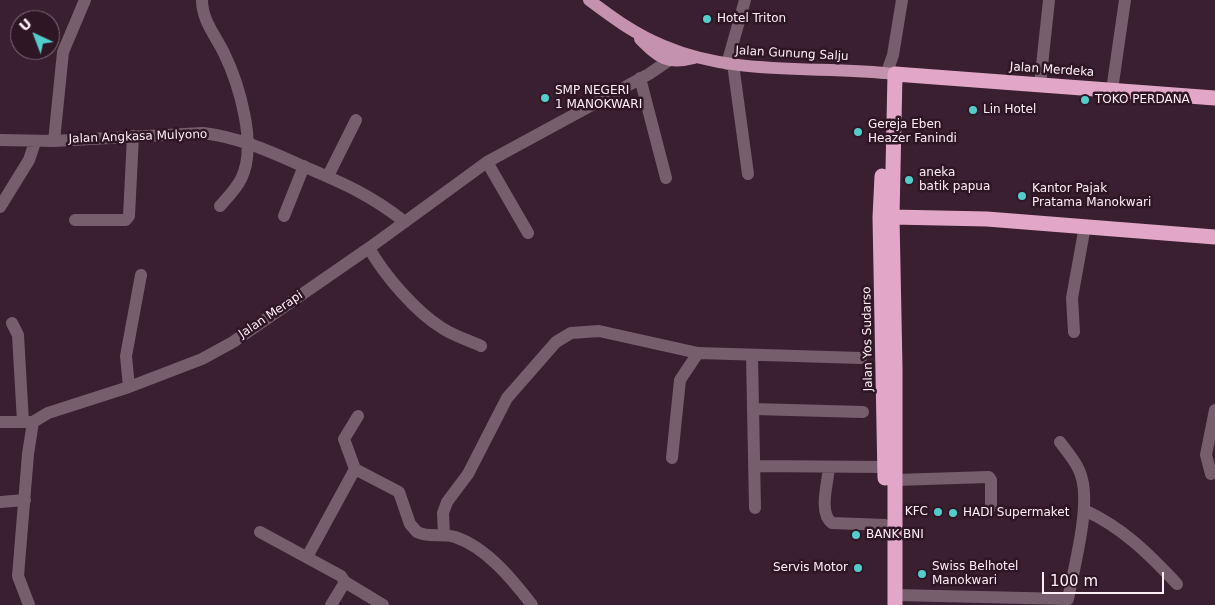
<!DOCTYPE html>
<style>
body{margin:0}
#map{position:relative;width:1215px;height:605px;overflow:hidden;background:#391f2f;font-family:"DejaVu Sans",sans-serif}
canvas{display:block}
.north{position:absolute;left:10px;top:10px;width:50px;height:50px;box-sizing:border-box;background:#2f1625;border:1px solid #816c79;border-radius:50%;rotate:317deg;font-size:14px;font-weight:700;line-height:20px;text-align:center;color:#fdeef6}
.north::after{content:'';display:block;margin:auto;width:18px;height:22px;background:#53cdcb;clip-path:polygon(50% 0,100% 100%,50% 72%,0 100%)}
.scale{position:absolute;left:1042px;top:572px;width:122px;height:22px;box-sizing:border-box;border:2px solid #fdeef6;border-top:0;padding-left:6px;font-size:15px;line-height:18px;white-space:nowrap;color:#fdeef6;-webkit-text-stroke:4px #2f1625;paint-order:stroke}
</style>
<div id="map">
<canvas width="1215" height="605"></canvas>
<div class="north">U</div>
<div class="scale">100 m</div>
</div>
<script>
const c = document.querySelector('canvas').getContext('2d');
c.lineJoin = 'round';
function stroke(path, color, width, dash) {
  c.strokeStyle = color;
  c.lineWidth = width;
  c.lineCap = dash ? 'butt' : 'round';
  c.setLineDash(dash || []);
  c.stroke(path);
}
function drawText(font, color, halo, rows, align = 'center') {
  c.font = font + ' "DejaVu Sans",sans-serif';
  c.lineWidth = 5;
  c.setLineDash([]);
  c.textBaseline = 'middle';
  c.strokeStyle = halo;
  c.fillStyle = color;
  for (const [text, x, y, turn = 0] of rows) {
    c.save();
    c.translate(x, y);
    c.rotate((+turn || 0) * Math.PI / 180);
    c.textAlign = isNaN(turn) ? turn : align;
    if (halo) c.strokeText(text, 0, 0);
    c.fillText(text, 0, 0);
    c.restore();
  }
}
const minor = new Path2D(`
 M202,0C202,20 215,35 224,53C239,84 258,146 241,179C236,189 228,197 220,206
 M727,64L745,0
 M733,64L748,174
 M887,72L893,55L902,0
 M640,78L666,178
 M1040,84L1049,0
 M1112,90L1125,0
 M0,140L54,141L203,133C237,137 267,150 298,164C340,182 368,193 405,222
 M54,141L63,52L85,0
 M487,162L528,233
 M328,176L356,120
 M0,207L29,160L35,142
 M284,216L304,166
 M75,220H126L129,216L133,136
 M369,248C384,275 416,312 442,328C454,336 468,340 481,346
 M12,323L18,335L23,422
 M1074,332L1072,298L1085,226
 M752,356L755,508
 M129,387L126,356L141,275
 M753,409L863,412
 M1215,410L1210,435H1215
 M0,422H30
 M1210,435L1206,455L1211,474
 M672,458L680,380L698,353
 M754,466L884,467
 M829,467C828,483 818,513 832,523L885,525
 M355,469L399,492L410,524L417,532C428,538 443,533 455,537C486,547 513,580 532,605
 M895,480L989,477L991,480V507
 M0,502L25,500
 M1084,510C1122,527 1149,554 1177,584
 M260,532L341,576L345,582L383,605
 M444,535L443,513L447,502L468,474L507,398L556,342L571,333L599,331L698,353L861,358
 M307,557L355,469L344,439L358,416
 M895,595L1068,599C1074,568 1090,508 1082,479C1079,465 1068,453 1060,442
 M29,605L18,576L28,454L33,422L48,413L129,387L202,359L233,342L369,248L487,162L649,74L668,61L675,52
 M331,605L345,582`);
const major = new Path2D(`
 M589,0C613,18 636,35 664,46C736,77 819,65 895,74
 M640,39C659,58 667,65 694,58`);
const highway = new Path2D(`
 M882,176L880,217L885,478
 M892,217L987,219L1215,237
 M895,605V367L892,217L895,74L1215,98`);
const markers = [
 [707,19,5,"#53cdcb"],
 [545,98,5,"#53cdcb"],
 [1085,100,5,"#53cdcb"],
 [973,110,5,"#53cdcb"],
 [858,132,5,"#53cdcb"],
 [909,180,5,"#53cdcb"],
 [1022,196,5,"#53cdcb"],
 [938,512,5,"#53cdcb"],
 [953,513,5,"#53cdcb"],
 [856,535,5,"#53cdcb"],
 [858,568,5,"#53cdcb"],
 [922,574,5,"#53cdcb"]
];
const poiNames = [
 ["Hotel Triton",717,19],
 ["SMP NEGERI",555,91],
 ["1 MANOKWARI",555,105],
 ["TOKO PERDANA",1095,100],
 ["Lin Hotel",983,110],
 ["Gereja Eben",868,125],
 ["Heazer Fanindi",868,139],
 ["aneka",919,173],
 ["batik papua",919,187],
 ["Kantor Pajak",1032,189],
 ["Pratama Manokwari",1032,203],
 ["KFC",928,512,"right"],
 ["HADI Supermaket",963,513],
 ["BANK BNI",866,535],
 ["Swiss Belhotel",932,567],
 ["Manokwari",932,581],
 ["Servis Motor",848,568,"right"]
];
const streetNames = [
 ["Jalan Gunung Salju",792,54,3],
 ["Jalan Merdeka",1052,70,4],
 ["Jalan Angkasa Mulyono",138,137,-2],
 ["Jalan Merapi",271,315,-34],
 ["Jalan Yos Sudarso",868,339,-91]
];
stroke(minor, '#765e6c', 12);
stroke(major, '#c492ae', 12);
stroke(highway, '#e2a6c9', 15);
for (const [x, y, r, color] of markers) {
  const dot = new Path2D();
  dot.arc(x, y, r, 0, 2 * Math.PI);
  c.fillStyle = color;
  c.fill(dot);
  stroke(dot, '#2f1625', 2);
}
drawText('12px', '#fdeef6', '#2f1625', poiNames, 'left');
drawText('12px', '#fdeef6', '#2f1625', streetNames);
</script>
